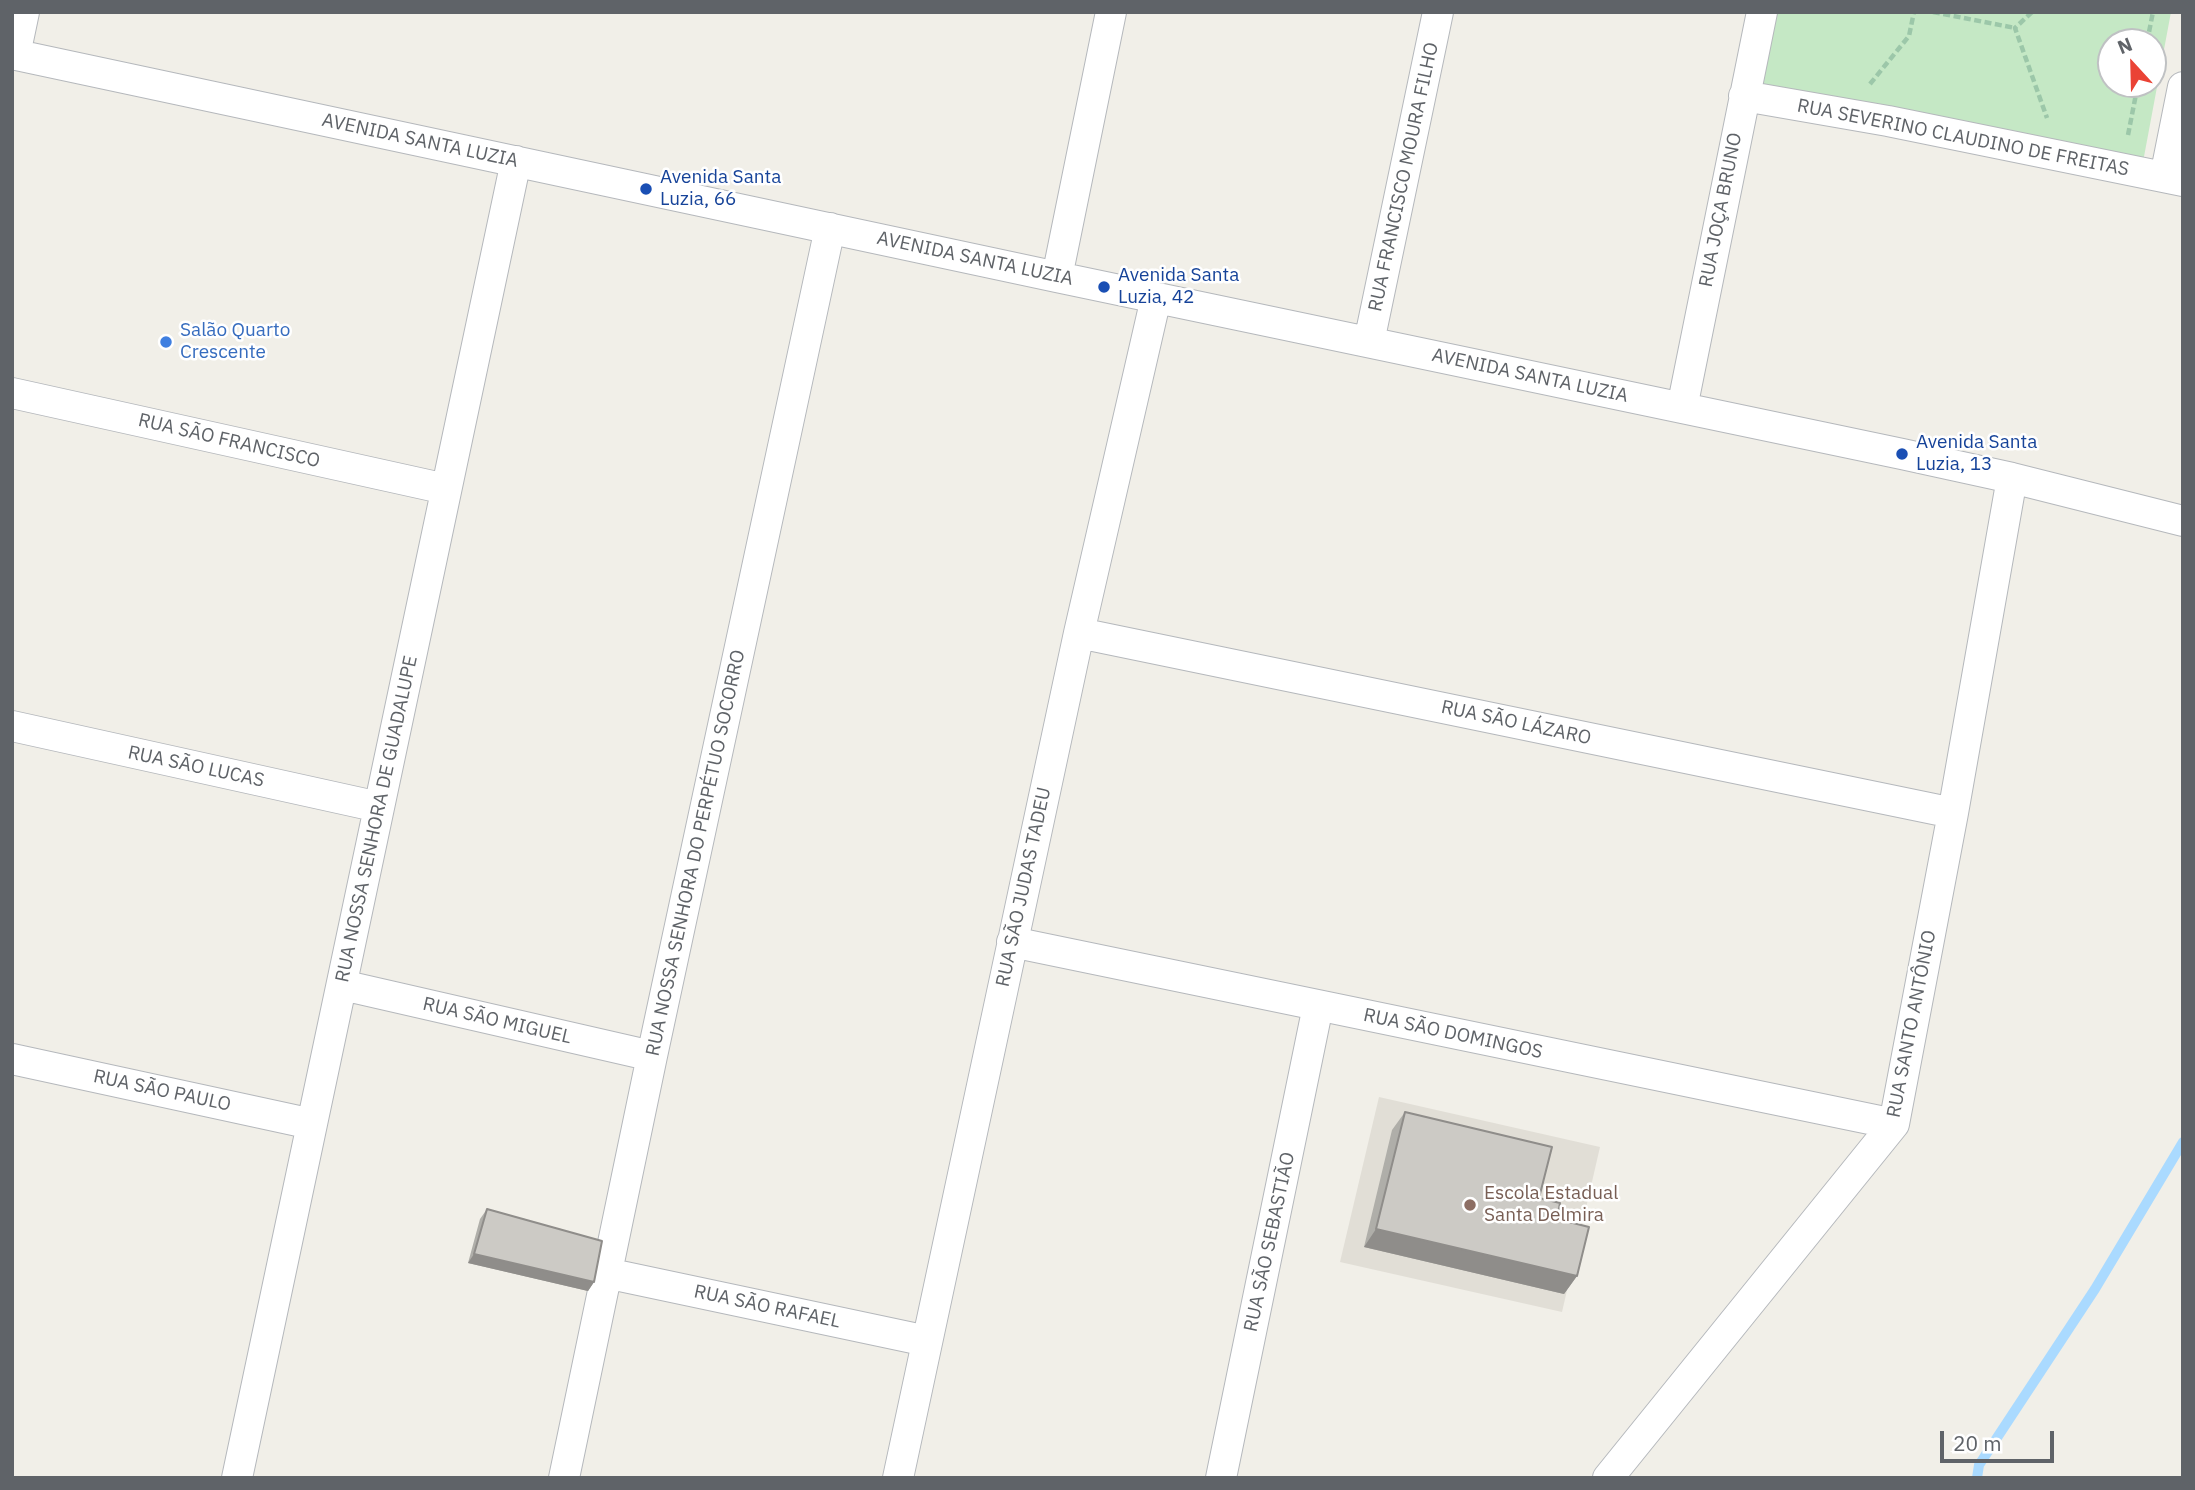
<!DOCTYPE html>
<meta charset="utf-8">
<style>
body{margin:0}
#map{position:relative;width:2195px;height:1490px;overflow:hidden;background:#f1efe8;font-family:"IBM Plex Sans",sans-serif}
canvas{display:block}
.frame{position:absolute;inset:0;border:14px solid #5f6368;pointer-events:none}
.north{position:absolute;left:2097px;top:28px;width:70px;height:70px;box-sizing:border-box;background:#fff;border:2px solid #bfc1c3;border-radius:50%;rotate:338deg;font-size:19px;font-weight:700;line-height:28px;text-align:center;color:#5f6368}
.north::after{content:'';display:block;margin:auto;width:24px;height:32px;background:#ea4335;clip-path:polygon(50% 0,100% 100%,50% 72%,0 100%)}
.scale{position:absolute;left:1940px;top:1431px;width:114px;height:32px;box-sizing:border-box;border:4px solid #5f6368;border-top:0;padding-left:9px;font-size:21px;line-height:24px;white-space:nowrap;color:#5f6368;-webkit-text-stroke:5px #fff;paint-order:stroke}
</style>
<div id="map">
<canvas width="2195" height="1490"></canvas>
<div class="frame"></div>
<div class="north">N</div>
<div class="scale">20 m</div>
</div>
<script>
const c = document.querySelector('canvas').getContext('2d');
c.lineJoin = 'round';
function paint(path, color) {
  c.fillStyle = color;
  c.fill(path, 'evenodd');
}
function stroke(path, color, width, dash) {
  c.strokeStyle = color;
  c.lineWidth = width;
  c.lineCap = dash ? 'butt' : 'round';
  c.setLineDash(dash || []);
  c.stroke(path);
}
function drawText(font, color, halo, rows, align = 'center') {
  c.font = font + ' "IBM Plex Sans",sans-serif';
  c.lineWidth = 5;
  c.setLineDash([]);
  c.textBaseline = 'middle';
  c.strokeStyle = halo;
  c.fillStyle = color;
  for (const [text, x, y, turn = 0] of rows) {
    c.save();
    c.translate(x, y);
    c.rotate((+turn || 0) * Math.PI / 180);
    c.textAlign = isNaN(turn) ? turn : align;
    if (halo) c.strokeText(text, 0, 0);
    c.fillText(text, 0, 0);
    c.restore();
  }
}
const education = new Path2D(`
 M1379,1097L1600,1147L1562,1312L1340,1262Z`);
const green = new Path2D(`
 M1765,12H2171L2143,162L1748,87ZM2111,42H2153V84H2111Z`);
const stream = new Path2D(`
 M1977,1478L1979,1465L2095,1289L2183,1142`);
const path = new Path2D(`
 M1933,12L2015,28
 M2032,12L2015,28L2047,118
 M2147,42L2153,12
 M1870,84L1909,36L1914,12
 M2128,135L2138,84`);
const minor = new Path2D(`
 M12,54L1057,277L1902,454L2012,478L2183,521
 M15,55L24,12
 M1744,96L1888,121L2183,181
 M2165,177L2183,87
 M1057,277L1111,12
 M1369,342L1438,12
 M12,393L446,489
 M1682,408L1762,12
 M1079,633L1953,813
 M12,726L379,807
 M1012,942L1894,1124
 M342,985L652,1056
 M12,1059L312,1124
 M606,1273L927,1341
 M237,1478L516,161
 M564,1478L652,1056L830,228
 M898,1478L1079,633L1156,298
 M1221,1478L1318,1006
 M1608,1478L1894,1124L1953,813L2012,478`);
const wall = new Path2D(`
 M1405,1112L1539,1198L1557,1219L1577,1276L1564,1294L1364,1247L1392,1130Z
 M487,1209L594,1282L588,1291L468,1263L480,1219Z`);
const shadedWall = new Path2D(`
 M1376,1229L1577,1276L1564,1294L1364,1247Z
 M474,1254L594,1282L588,1291L468,1263Z`);
const building = new Path2D(`
 M1405,1112L1552,1147L1539,1198L1560,1203L1557,1219L1589,1227L1577,1276L1376,1229Z
 M487,1209L602,1241L594,1282L474,1254Z`);
const markers = [
 [646,189,7,"#1a4fb4"],
 [1104,287,7,"#1a4fb4"],
 [166,342,7,"#3f7fe0"],
 [1902,454,7,"#1a4fb4"],
 [1470,1205,7,"#8d6e63"]
];
const streetNames = [
 ["RUA SEVERINO CLAUDINO DE FREITAS",1963,138,11],
 ["AVENIDA SANTA LUZIA",420,141,12],
 ["RUA FRANCISCO MOURA FILHO",1404,177,-78],
 ["RUA JOÇA BRUNO",1721,210,-79],
 ["AVENIDA SANTA LUZIA",975,259,12],
 ["AVENIDA SANTA LUZIA",1530,376,12],
 ["RUA SÃO FRANCISCO",229,441,13],
 ["RUA SÃO LÁZARO",1516,723,12],
 ["RUA SÃO LUCAS",196,767,12],
 ["RUA NOSSA SENHORA DE GUADALUPE",377,819,-78],
 ["RUA NOSSA SENHORA DO PERPÉTUO SOCORRO",696,853,-78],
 ["RUA SÃO JUDAS TADEU",1024,887,-78],
 ["RUA SÃO MIGUEL",497,1021,13],
 ["RUA SANTO ANTÔNIO",1912,1024,-79],
 ["RUA SÃO DOMINGOS",1453,1034,12],
 ["RUA SÃO PAULO",162,1091,12],
 ["RUA SÃO SEBASTIÃO",1270,1242,-78],
 ["RUA SÃO RAFAEL",767,1307,12]
];
const transitNames = [
 ["Avenida Santa",660,178],
 ["Luzia, 66",660,200],
 ["Avenida Santa",1118,276],
 ["Luzia, 42",1118,298],
 ["Avenida Santa",1916,443],
 ["Luzia, 13",1916,465]
];
const shopNames = [
 ["Salão Quarto",180,331],
 ["Crescente",180,353]
];
const educationNames = [
 ["Escola Estadual",1484,1194],
 ["Santa Delmira",1484,1216]
];
paint(education, '#e1ded6');
paint(green, '#c5e8c5');
stroke(stream, '#aadaff', 10);
stroke(minor, '#b5b8bc', 32);
stroke(path, '#9cc7a9', 4.5, [7, 3.5]);
stroke(minor, '#fff', 30);
paint(wall, '#afaea9');
paint(shadedWall, '#8f8d8a');
paint(building, '#cccac5');
stroke(building, '#8f8d8a', 2);
for (const [x, y, r, color] of markers) {
  const dot = new Path2D();
  dot.arc(x, y, r, 0, 2 * Math.PI);
  c.fillStyle = color;
  c.fill(dot);
  stroke(dot, '#fff', 2.5);
}
drawText('19px', '#5f6368', '#fff', streetNames);
drawText('19px', '#164399', '#fff', transitNames, 'left');
drawText('19px', '#366cbe', '#fff', shopNames, 'left');
drawText('19px', '#785e54', '#fff', educationNames, 'left');
</script>
